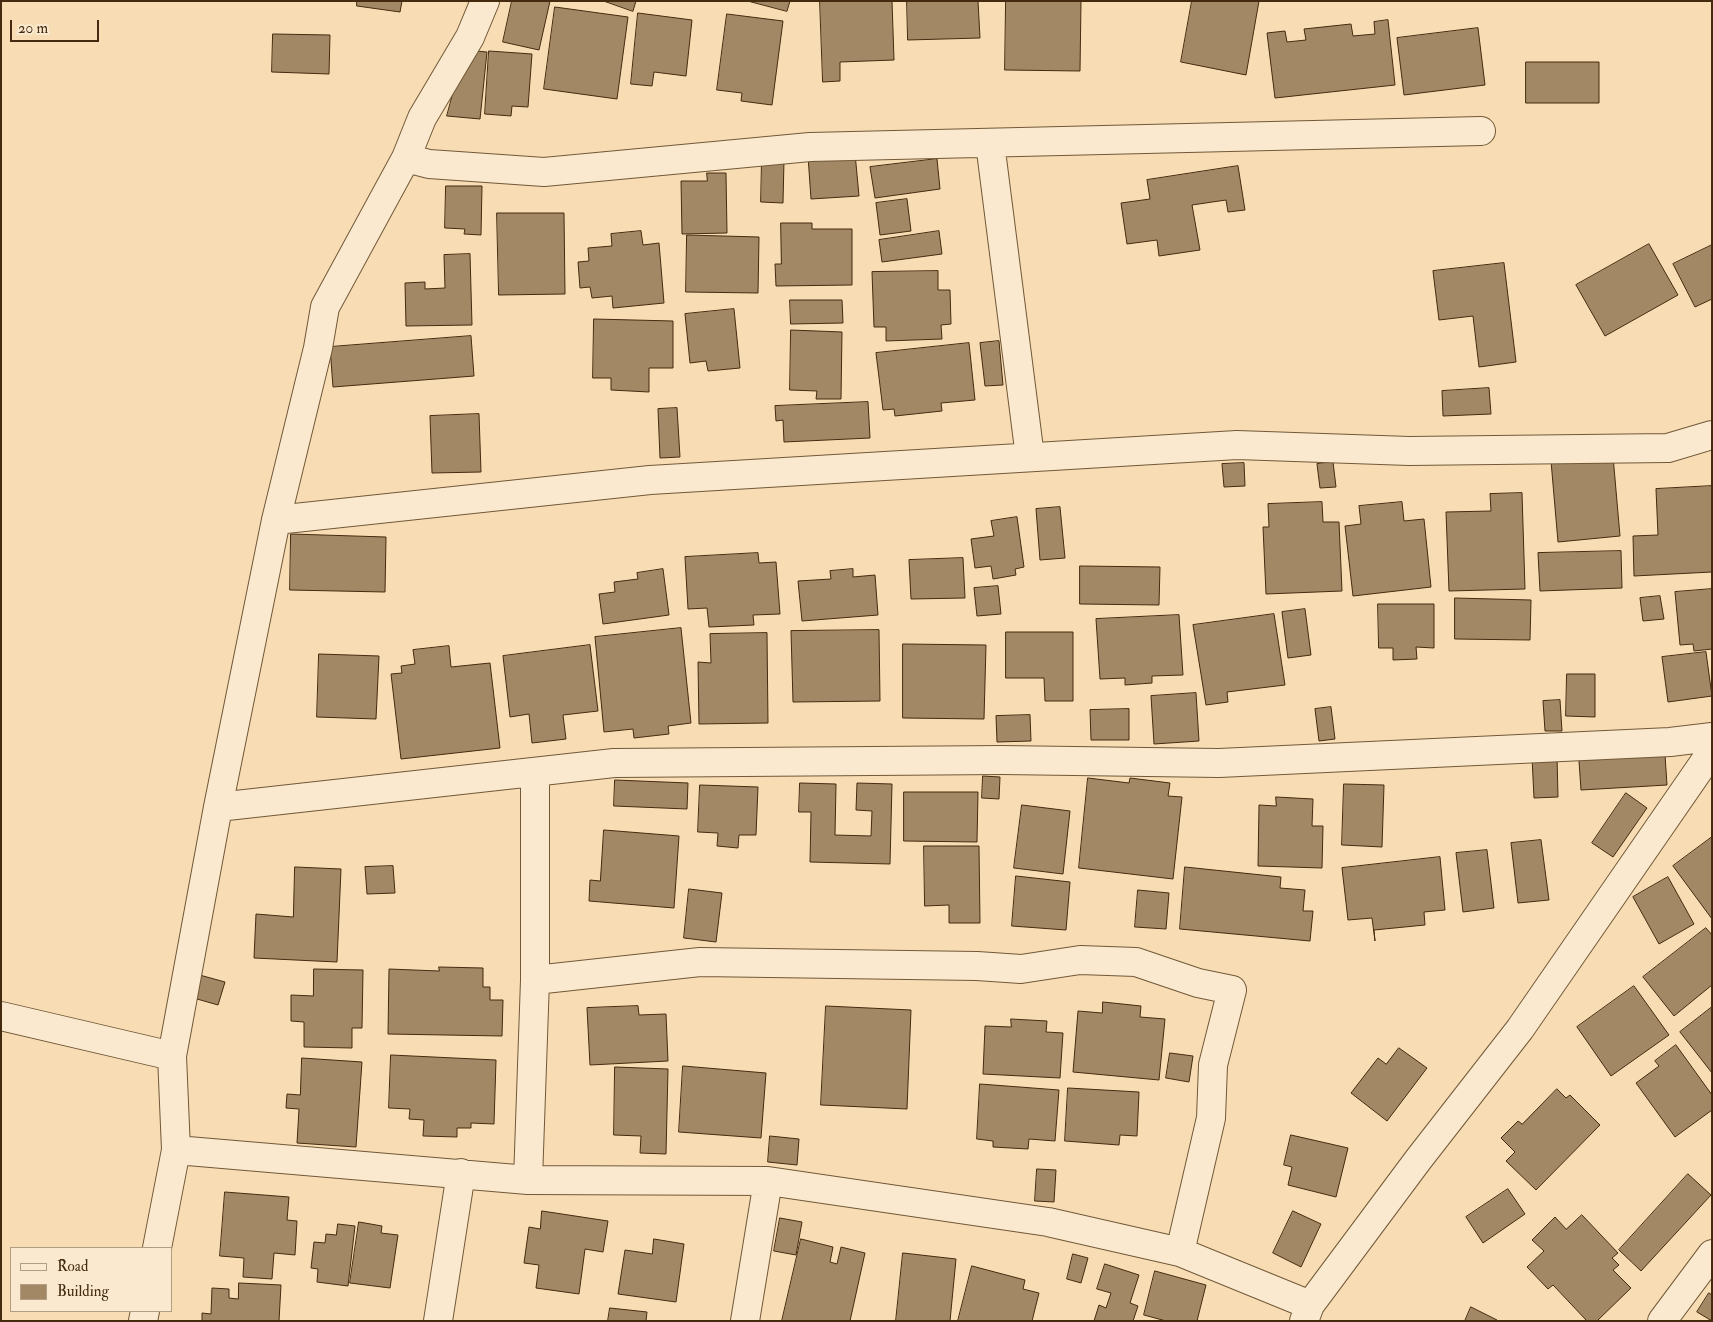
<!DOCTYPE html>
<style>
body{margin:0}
#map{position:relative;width:1713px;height:1322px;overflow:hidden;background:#f8ddb4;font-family:"IM FELL Double Pica",serif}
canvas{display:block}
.frame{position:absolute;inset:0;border:2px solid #442b0f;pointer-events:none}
.legend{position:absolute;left:10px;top:1247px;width:162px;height:65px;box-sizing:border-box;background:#fae9ce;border:1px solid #b19d82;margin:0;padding:6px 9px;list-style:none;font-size:15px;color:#442b0f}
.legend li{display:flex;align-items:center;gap:10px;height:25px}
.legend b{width:25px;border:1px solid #b19d82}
.scale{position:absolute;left:10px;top:20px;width:89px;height:22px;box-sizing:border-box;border:2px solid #442b0f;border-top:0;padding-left:6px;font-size:15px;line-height:18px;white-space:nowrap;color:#442b0f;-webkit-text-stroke:4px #fae9ce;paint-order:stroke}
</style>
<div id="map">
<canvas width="1713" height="1322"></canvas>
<div class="frame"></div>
<ul class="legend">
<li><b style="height:6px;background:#fae9ce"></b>Road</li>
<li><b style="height:14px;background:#a28865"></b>Building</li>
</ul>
<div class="scale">20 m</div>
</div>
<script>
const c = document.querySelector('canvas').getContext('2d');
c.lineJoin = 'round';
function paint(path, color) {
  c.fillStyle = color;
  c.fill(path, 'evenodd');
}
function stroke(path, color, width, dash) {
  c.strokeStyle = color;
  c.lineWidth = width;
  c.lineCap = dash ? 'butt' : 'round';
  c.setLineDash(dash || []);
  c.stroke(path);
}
const building = new Path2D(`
 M357,1H402L400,12L357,6Z
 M512,1H550L539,50L503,42Z
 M604,1H636L633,11Z
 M748,1H790L787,11Z
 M820,1H892L894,60L840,62V81L823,82Z
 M907,1H978L980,38L908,40Z
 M1006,1H1081L1080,71L1005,70Z
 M1192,1H1259L1246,75L1181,62Z
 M555,7L628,17L617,99L544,89Z
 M638,13L692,20L686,76L654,72L652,86L631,84Z
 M727,14L783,21L772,105L741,101L742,93L717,90Z
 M1388,20L1395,85L1275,98L1267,33L1285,31L1287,42L1306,40L1304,29L1351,24L1353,36L1375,34L1374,22Z
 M1478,28L1485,85L1404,95L1397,38Z
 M273,34L330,35L329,74L272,72Z
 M465,50L487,52L480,119L447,116Z
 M489,51L532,54L528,107L512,106L511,116L485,114Z
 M1526,62H1599V103H1526Z
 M855,153L859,196L811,199L808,156Z
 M762,159L784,160L783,203L761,202Z
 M937,159L940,189L875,198L870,167Z
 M1238,166L1245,210L1228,212L1226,200L1192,205L1200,250L1159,256L1157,240L1127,244L1121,203L1150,199L1147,180Z
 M707,173H726L727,233L682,234L681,181H707Z
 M446,186H482L481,235L464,234L465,229L445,228Z
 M907,199L911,231L880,235L876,203Z
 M497,213H564L565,294L499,295Z
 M781,223H812V229H852V285L776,286L775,264H781Z
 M641,231L643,245L659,243L664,303L613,308L612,296L592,298L590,287L580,288L578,262L589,261L588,248L612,246L611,234Z
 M939,231L942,254L882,262L879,240Z
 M687,235L759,237L758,293L686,292Z
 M1649,244L1678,295L1605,336L1576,285Z
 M1712,245V299L1695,307L1673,264Z
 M470,254L472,325L406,326L405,283L425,282V289L445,288L444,255Z
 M1504,263L1516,362L1479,367L1473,316L1439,320L1433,271Z
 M938,271V290H950L951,324L941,325L942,339L886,341V327H874L872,272Z
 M790,300H842L843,323L791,324Z
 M734,309L740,368L708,371L706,361L690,363L685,314Z
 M594,319L673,321V368H649V392L611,390V378H593Z
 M791,330L842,332L841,399H816L817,391L790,390Z
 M471,336L474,376L333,387L330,347Z
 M999,341L1003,385L985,386L980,343Z
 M969,343L975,400L941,403L942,411L895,416L894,409L883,410L876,353Z
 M1489,388L1491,414L1443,416L1442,391Z
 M868,402L870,438L784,442L783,420L776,421L775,406Z
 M677,408L680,457L660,458L658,409Z
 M479,414L481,472L432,473L430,416Z
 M1613,456L1620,536L1558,542L1551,461Z
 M1333,462L1336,487L1320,488L1317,464Z
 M1244,463L1245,486L1224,487L1222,464Z
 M1712,486V572L1634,576L1633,536L1658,535L1656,489Z
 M1522,493L1525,589L1449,591L1446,512L1491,511L1490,494Z
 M1322,502L1323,522H1339L1342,591L1266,594L1263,527H1269L1268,504Z
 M1402,502L1404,521L1424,519L1431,587L1353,596L1345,526L1361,524L1359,506Z
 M1060,507L1065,558L1040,560L1036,509Z
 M1017,517L1024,567L1015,569L1016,575L993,579L991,566L975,568L971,539L994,536L991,521Z
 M291,534L386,537L385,592L290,590Z
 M1621,551L1622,588L1540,591L1538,553Z
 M758,553L759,563L776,562L780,614L753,615L754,625L709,627L707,608L688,609L685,557Z
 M963,558L965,598L911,599L909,560Z
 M1080,566L1160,567L1159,605L1080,604Z
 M663,569L669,615L603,624L599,594L615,592L614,582L638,579L637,573Z
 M853,569V577L875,575L878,615L802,621L798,581L831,579L830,571Z
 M998,586L1001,614L977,616L974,588Z
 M1712,589V649L1694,651L1693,644L1680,645L1675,592Z
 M1660,596L1664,619L1643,621L1640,598Z
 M1455,598L1531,600L1530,640L1455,639Z
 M1378,604H1434V648L1416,647L1417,659L1393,660V648H1379Z
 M1305,609L1311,655L1288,658L1282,612Z
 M1274,614L1285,685L1227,692L1228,702L1206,705L1193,625Z
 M1179,615L1183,675L1152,676V683L1125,685V678L1100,679L1096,619Z
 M681,628L691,723L668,726L669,734L634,738L633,729L604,732L595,637Z
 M879,630L880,701L793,702L791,631Z
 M1006,632H1073V701H1045L1044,678H1006Z
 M767,633L768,723L699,724L698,662L711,663L710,634Z
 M903,644L986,645L984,719L903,718Z
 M590,645L598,711L563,715L566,739L532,743L529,714L510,717L503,656Z
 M449,646L451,667L490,663L500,748L401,759L391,674L402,673L401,666L415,664L413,650Z
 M1706,652L1712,696L1668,702L1662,657Z
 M319,654L379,656L376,719L317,717Z
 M1567,674H1595V717L1566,716Z
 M1196,693L1199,741L1154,744L1151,696Z
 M1560,700L1562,731H1545L1543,701Z
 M1331,707L1335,739L1319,741L1315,709Z
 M1129,709V740H1091L1090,710Z
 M1030,715L1031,741L997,742L996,716Z
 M1665,755L1667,785L1581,790L1579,761Z
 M1557,756L1558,797L1534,798L1532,757Z
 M983,776L1000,777L999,799L982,798Z
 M1088,778L1129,783L1130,778L1170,783L1168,796L1182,797L1173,879L1079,868Z
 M615,780L688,783L687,809L614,806Z
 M800,783L836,784L835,835L871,836L872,811L856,810L857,783L892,784L890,864L810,862L811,812H799Z
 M1344,784L1384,785L1382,847L1342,845Z
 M700,785L758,787L756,835H739L738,848L717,846L718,833L698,832Z
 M904,792H978L977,842L904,841Z
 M1626,793L1647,808L1613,857L1592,843Z
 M1276,797L1313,799L1312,826H1323L1322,868L1258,866L1259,805L1276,806Z
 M1022,805L1070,811L1063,874L1014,868Z
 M604,830L679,836L674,908L589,901L590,880L600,881Z
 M1712,837V919L1673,866Z
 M1541,840L1549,900L1518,903L1511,843Z
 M924,846H979L980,923H949V905L925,906Z
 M1487,850L1494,908L1463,912L1456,853Z
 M1440,857L1445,910L1424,912L1425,925L1374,930L1375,941L1372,918L1348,920L1342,868Z
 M393,866L395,893L367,894L365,867Z
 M295,867L341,869L337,962L254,958L256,914L293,917Z
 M1185,867L1281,877L1280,888L1305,890L1303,911H1313L1310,941L1180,929Z
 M1016,876L1070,882L1066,930L1012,926Z
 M1668,877L1694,924L1659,944L1633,897Z
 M689,889L722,893L716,942L684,938Z
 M1138,890L1169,893L1166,929L1135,927Z
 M1706,928L1712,935V985L1674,1016L1643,977Z
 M439,967L483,968V987H490V1000H503L502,1036L388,1034L389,969L439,971Z
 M314,969L363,970L362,1028H352V1048L304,1047V1022L291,1021V995L313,996Z
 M196,974L225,982L218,1005L190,997Z
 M1634,986L1669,1035L1611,1076L1577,1027Z
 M1103,1002L1141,1006L1140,1017L1165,1019L1159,1080L1073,1072L1078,1011L1102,1013Z
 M638,1006L639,1015L666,1014L668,1061L590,1065L587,1008Z
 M826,1006L911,1010L907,1109L821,1105Z
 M1712,1007V1073L1680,1032Z
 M1011,1019L1047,1021L1046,1032L1063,1033L1060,1078L983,1074L985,1026L1011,1027Z
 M1676,1045L1712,1095V1110L1675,1137L1636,1083L1659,1066L1655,1061Z
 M1399,1048L1427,1068L1387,1121L1351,1093L1378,1058L1386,1064Z
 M1170,1053L1193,1056L1189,1082L1166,1078Z
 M391,1055L496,1060L494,1124L471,1123V1128H457V1137L423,1136L424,1120L409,1119L410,1109L389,1108Z
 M302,1058L362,1062L356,1147L297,1143L299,1109L286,1108L287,1094L300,1095Z
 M683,1066L766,1073L761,1138L679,1132Z
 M615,1067L668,1069L666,1154L640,1153L641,1136L614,1135Z
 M980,1084L1059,1090L1055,1141L1029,1139L1028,1149L993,1147V1141L977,1139Z
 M1068,1088L1139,1092L1137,1136L1120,1135L1119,1145L1065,1141Z
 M1557,1089L1566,1098L1570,1095L1600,1125L1536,1190L1506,1161L1515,1152L1501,1138L1518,1121L1522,1124Z
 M1291,1135L1348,1148L1336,1197L1288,1185L1292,1167L1284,1165Z
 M770,1136L799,1139L797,1165L768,1162Z
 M1037,1169L1056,1170L1054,1202L1035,1201Z
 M1688,1174L1711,1195L1641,1271L1619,1250Z
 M1508,1189L1525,1214L1483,1243L1466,1217Z
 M225,1192L289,1197L287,1220L297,1221L295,1255L274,1253L272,1279L243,1277L244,1258L220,1256Z
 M542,1211L608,1221L603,1252L585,1249L579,1294L536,1288L539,1265L524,1263L529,1227L540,1229Z
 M1293,1211L1321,1224L1301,1267L1273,1253Z
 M1582,1215L1618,1253L1612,1258L1619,1265L1613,1270L1631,1288L1597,1321H1587L1553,1285L1548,1289L1527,1267L1544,1251L1532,1240L1555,1217L1566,1229Z
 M780,1218L802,1222L796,1255L774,1251Z
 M359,1222L382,1226L381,1233L398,1235L390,1288L350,1283Z
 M338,1224L355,1226L348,1286L317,1282L318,1269L311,1268L314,1242L325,1243L326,1234L336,1235Z
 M654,1239L684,1244L676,1302L618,1294L625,1250L652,1254Z
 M801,1239L833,1247L830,1262L837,1264L841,1247L865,1253L850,1321H782Z
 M903,1253L956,1259L950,1321H896Z
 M1073,1254L1088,1258L1081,1283L1067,1279Z
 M1105,1264L1139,1275L1130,1303L1138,1306L1133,1321H1094L1099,1305L1106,1308L1111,1293L1097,1289Z
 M972,1266L1025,1280L1023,1289L1039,1293L1032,1321H958Z
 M1155,1271L1206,1285L1197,1321H1166L1144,1315Z
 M239,1283L281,1285L279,1321H202V1313L211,1314L212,1288L229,1289V1298L238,1299Z
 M1709,1293L1712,1295V1321L1697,1312Z
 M1471,1307L1497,1320L1496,1321H1465Z
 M610,1308L647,1312L646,1321H608Z`);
const minor = new Path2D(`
 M990,143L1030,457
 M406,158L429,164L544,172L810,147L1481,131
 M276,520L650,480L1237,445L1409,451L1668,448L1712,435
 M218,807L614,763L1002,760L1219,763L1670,742L1712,737
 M535,980L700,962L977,966L1021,969L1080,960L1136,962L1198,983L1232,990L1213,1065L1211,1118L1180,1252
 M1,1016L172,1056
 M176,1150L528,1180L768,1181L1048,1222L1180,1252L1310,1305
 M528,1180L535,980V773
 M157,1248L176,1150L172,1056L218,807L276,520L318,348L325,307L406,158L422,118L470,37L485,1
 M143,1321L145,1311
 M438,1321L461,1173
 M745,1321L768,1181
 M1304,1321L1310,1305L1418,1160L1520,1029L1712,751
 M1662,1321L1712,1254`);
paint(building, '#a28865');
stroke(building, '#442b0f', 1);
stroke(minor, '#715838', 30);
stroke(minor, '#fae9ce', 28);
</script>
